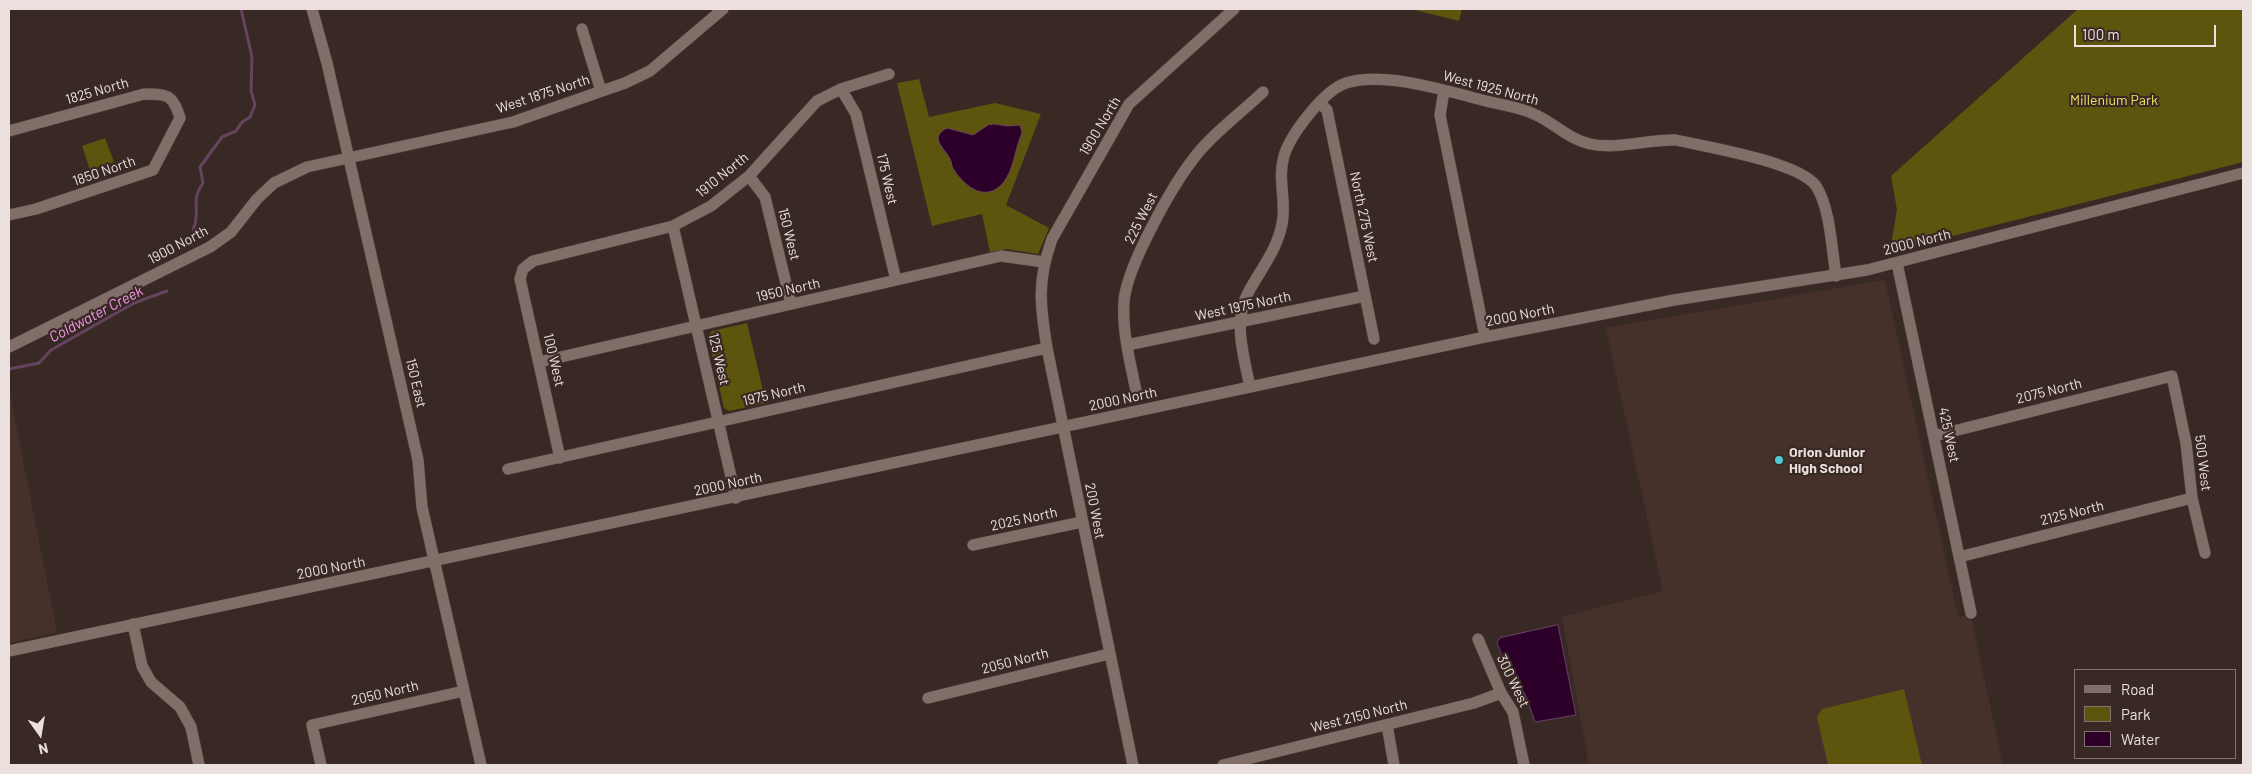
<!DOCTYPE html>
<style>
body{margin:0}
#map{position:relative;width:2252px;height:774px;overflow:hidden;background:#392925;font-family:Barlow,sans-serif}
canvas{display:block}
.frame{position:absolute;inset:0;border:10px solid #ebe0dd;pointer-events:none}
.legend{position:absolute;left:2074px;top:669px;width:162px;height:90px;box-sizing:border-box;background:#392925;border:1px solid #80726f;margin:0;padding:6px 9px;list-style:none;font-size:15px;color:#ebe0dd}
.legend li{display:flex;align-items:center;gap:10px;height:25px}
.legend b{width:25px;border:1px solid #80726f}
.north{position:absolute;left:15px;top:709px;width:50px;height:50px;-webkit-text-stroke:4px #392925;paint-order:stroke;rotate:167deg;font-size:14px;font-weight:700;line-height:20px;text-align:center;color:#ebe0dd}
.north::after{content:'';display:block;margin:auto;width:18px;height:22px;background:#ebe0dd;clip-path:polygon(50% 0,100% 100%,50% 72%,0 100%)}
.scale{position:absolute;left:2074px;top:25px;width:142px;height:22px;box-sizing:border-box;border:2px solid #ebe0dd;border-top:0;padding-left:6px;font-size:15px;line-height:18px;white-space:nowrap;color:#ebe0dd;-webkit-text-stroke:4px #392925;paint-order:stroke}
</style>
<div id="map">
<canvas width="2252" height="774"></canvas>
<div class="frame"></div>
<ul class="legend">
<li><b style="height:6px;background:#816e69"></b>Road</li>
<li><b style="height:14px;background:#5d550d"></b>Park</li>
<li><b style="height:14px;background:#2d0029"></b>Water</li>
</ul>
<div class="north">N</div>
<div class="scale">100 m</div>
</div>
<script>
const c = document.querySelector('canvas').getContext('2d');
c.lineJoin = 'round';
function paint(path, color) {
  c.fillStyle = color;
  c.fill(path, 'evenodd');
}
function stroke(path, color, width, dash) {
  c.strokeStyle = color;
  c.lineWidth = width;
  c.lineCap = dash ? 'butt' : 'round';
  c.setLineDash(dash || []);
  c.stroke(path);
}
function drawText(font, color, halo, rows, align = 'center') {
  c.font = font + ' Barlow,sans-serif';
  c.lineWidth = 4.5;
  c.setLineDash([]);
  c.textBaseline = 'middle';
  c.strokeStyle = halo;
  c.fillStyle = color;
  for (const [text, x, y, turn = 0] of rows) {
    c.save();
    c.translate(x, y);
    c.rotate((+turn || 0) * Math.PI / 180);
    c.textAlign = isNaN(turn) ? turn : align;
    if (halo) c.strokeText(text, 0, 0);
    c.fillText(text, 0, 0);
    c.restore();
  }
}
const built = new Path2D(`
 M1885,280L1958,617L1970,614L2003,765H1589L1562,617L1663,591L1606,328Z
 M9,390L57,632L9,643Z`);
const green = new Path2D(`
 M1411,9H1462L1459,21Z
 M2078,9H2243V162L1894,251L1892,239L1897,210L1891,176Z
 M919,79L929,117L995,103L1041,114L1006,205L1049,228L1038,254L1007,249L990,252L982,214L932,226L897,83Z
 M105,138L114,162L90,170L82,146Z
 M747,323L766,403L729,411L724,408L708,336L712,331Z
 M1904,689L1922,765H1828L1817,717L1822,709Z`);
const water = new Path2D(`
 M994,124L1008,126L1020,125L1022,133C1015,148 1014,170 1003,183C986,203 965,187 954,170C951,166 952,162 950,159C945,148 928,138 947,128L973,135L988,125Z
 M1558,625L1576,715L1535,722L1526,696L1503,659L1497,642L1500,638Z`);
const stream = new Path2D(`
 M193,230C202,209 189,203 203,183L200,167L222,137L236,131L242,122L250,117L255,105L251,91L252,57L241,9
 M9,369L39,363L51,350L134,303L167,291`);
const minor = new Path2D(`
 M312,9L327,63L418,460L422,507L481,765
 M582,29L601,91
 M841,89L856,114L896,280
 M1444,91L1440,115L1485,337
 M1320,103L1327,110L1374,339
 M9,131L144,94C167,94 173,94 180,118L153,170L36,209L9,215
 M749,176L765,197L791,304
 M673,226L736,498
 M1897,263L1971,613
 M1127,345L1365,296
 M9,347L210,247L231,232L257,199L274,183L307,167L513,122L625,83L650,71L723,9
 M539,362L1001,256L1044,262
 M1250,387C1244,356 1232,321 1249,291C1261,269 1277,250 1282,224C1287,202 1277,179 1284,156C1290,135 1324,90 1346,83C1385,71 1447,91 1486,101C1502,105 1519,107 1534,114C1553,122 1568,139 1590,144C1618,150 1647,139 1676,140C1707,147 1799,162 1816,186C1830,207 1832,250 1836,276
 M1136,391C1130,361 1122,332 1124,301C1127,266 1172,186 1194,158C1211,135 1242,112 1263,92
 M1934,436L2172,376L2186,443L2192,498L2205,553
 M560,458L520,279L523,269L533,261L673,226L711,206L749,176L817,101L841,89L889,74
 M508,469L1047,348
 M973,545L1082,522
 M1959,557L2192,498
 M133,624L142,666L151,682L180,707L191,727L199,765
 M1478,639L1501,693L1513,712L1524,765
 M9,651L1485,337L1674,300L1867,270L2243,173
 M928,698L1109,654
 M1387,725L1394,765
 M321,765L312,725L464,691
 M1133,765L1047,348C1040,305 1037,281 1052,239L1129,104L1234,9
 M1223,765L1474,703L1501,693`);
const markers = [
 [1779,460,5,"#51ccd3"]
];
const streetNames = [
 ["West 1925 North",1491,88,15],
 ["1825 North",97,91,-16],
 ["West 1875 North",543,94,-18],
 ["1900 North",1100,126,-59],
 ["1850 North",104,171,-19],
 ["1910 North",722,175,-39],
 ["175 West",887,179,77],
 ["North 275 West",1364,217,78],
 ["225 West",1141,218,-63],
 ["150 West",789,234,76],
 ["2000 North",1917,242,-14],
 ["1900 North",178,245,-28],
 ["1950 North",788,290,-13],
 ["West 1975 North",1243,306,-12],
 ["2000 North",1520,315,-11],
 ["125 West",719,359,77],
 ["100 West",554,360,77],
 ["150 East",416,383,77],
 ["2075 North",2049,391,-14],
 ["1975 North",774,394,-13],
 ["2000 North",1123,399,-12],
 ["425 West",1949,435,78],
 ["500 West",2203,463,83],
 ["2000 North",728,484,-12],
 ["200 West",1095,511,79],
 ["2125 North",2072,513,-14],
 ["2025 North",1024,519,-12],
 ["2000 North",331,568,-11],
 ["2050 North",1015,661,-14],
 ["300 West",1513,681,64],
 ["2050 North",385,693,-13],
 ["West 2150 North",1359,716,-14]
];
const parkNames = [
 ["Millenium Park",2114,100]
];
const poiNames = [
 ["Orion Junior",1789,452],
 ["High School",1789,468]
];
const waterNames = [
 ["Coldwater Creek",96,314,-28]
];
paint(built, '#46312a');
paint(green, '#5d550d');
paint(water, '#2d0029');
stroke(water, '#66435f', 1);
stroke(stream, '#66435f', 3);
stroke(minor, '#554844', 12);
stroke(minor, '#816e69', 11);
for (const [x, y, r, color] of markers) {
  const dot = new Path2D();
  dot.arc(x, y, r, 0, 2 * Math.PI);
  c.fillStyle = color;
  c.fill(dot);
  stroke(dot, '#392925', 2);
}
drawText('14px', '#ebe0dd', '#392925', streetNames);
drawText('14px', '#f1e15e', '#392925', parkNames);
drawText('bold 14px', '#ebe0dd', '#392925', poiNames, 'left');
drawText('italic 15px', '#f598ea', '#392925', waterNames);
</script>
